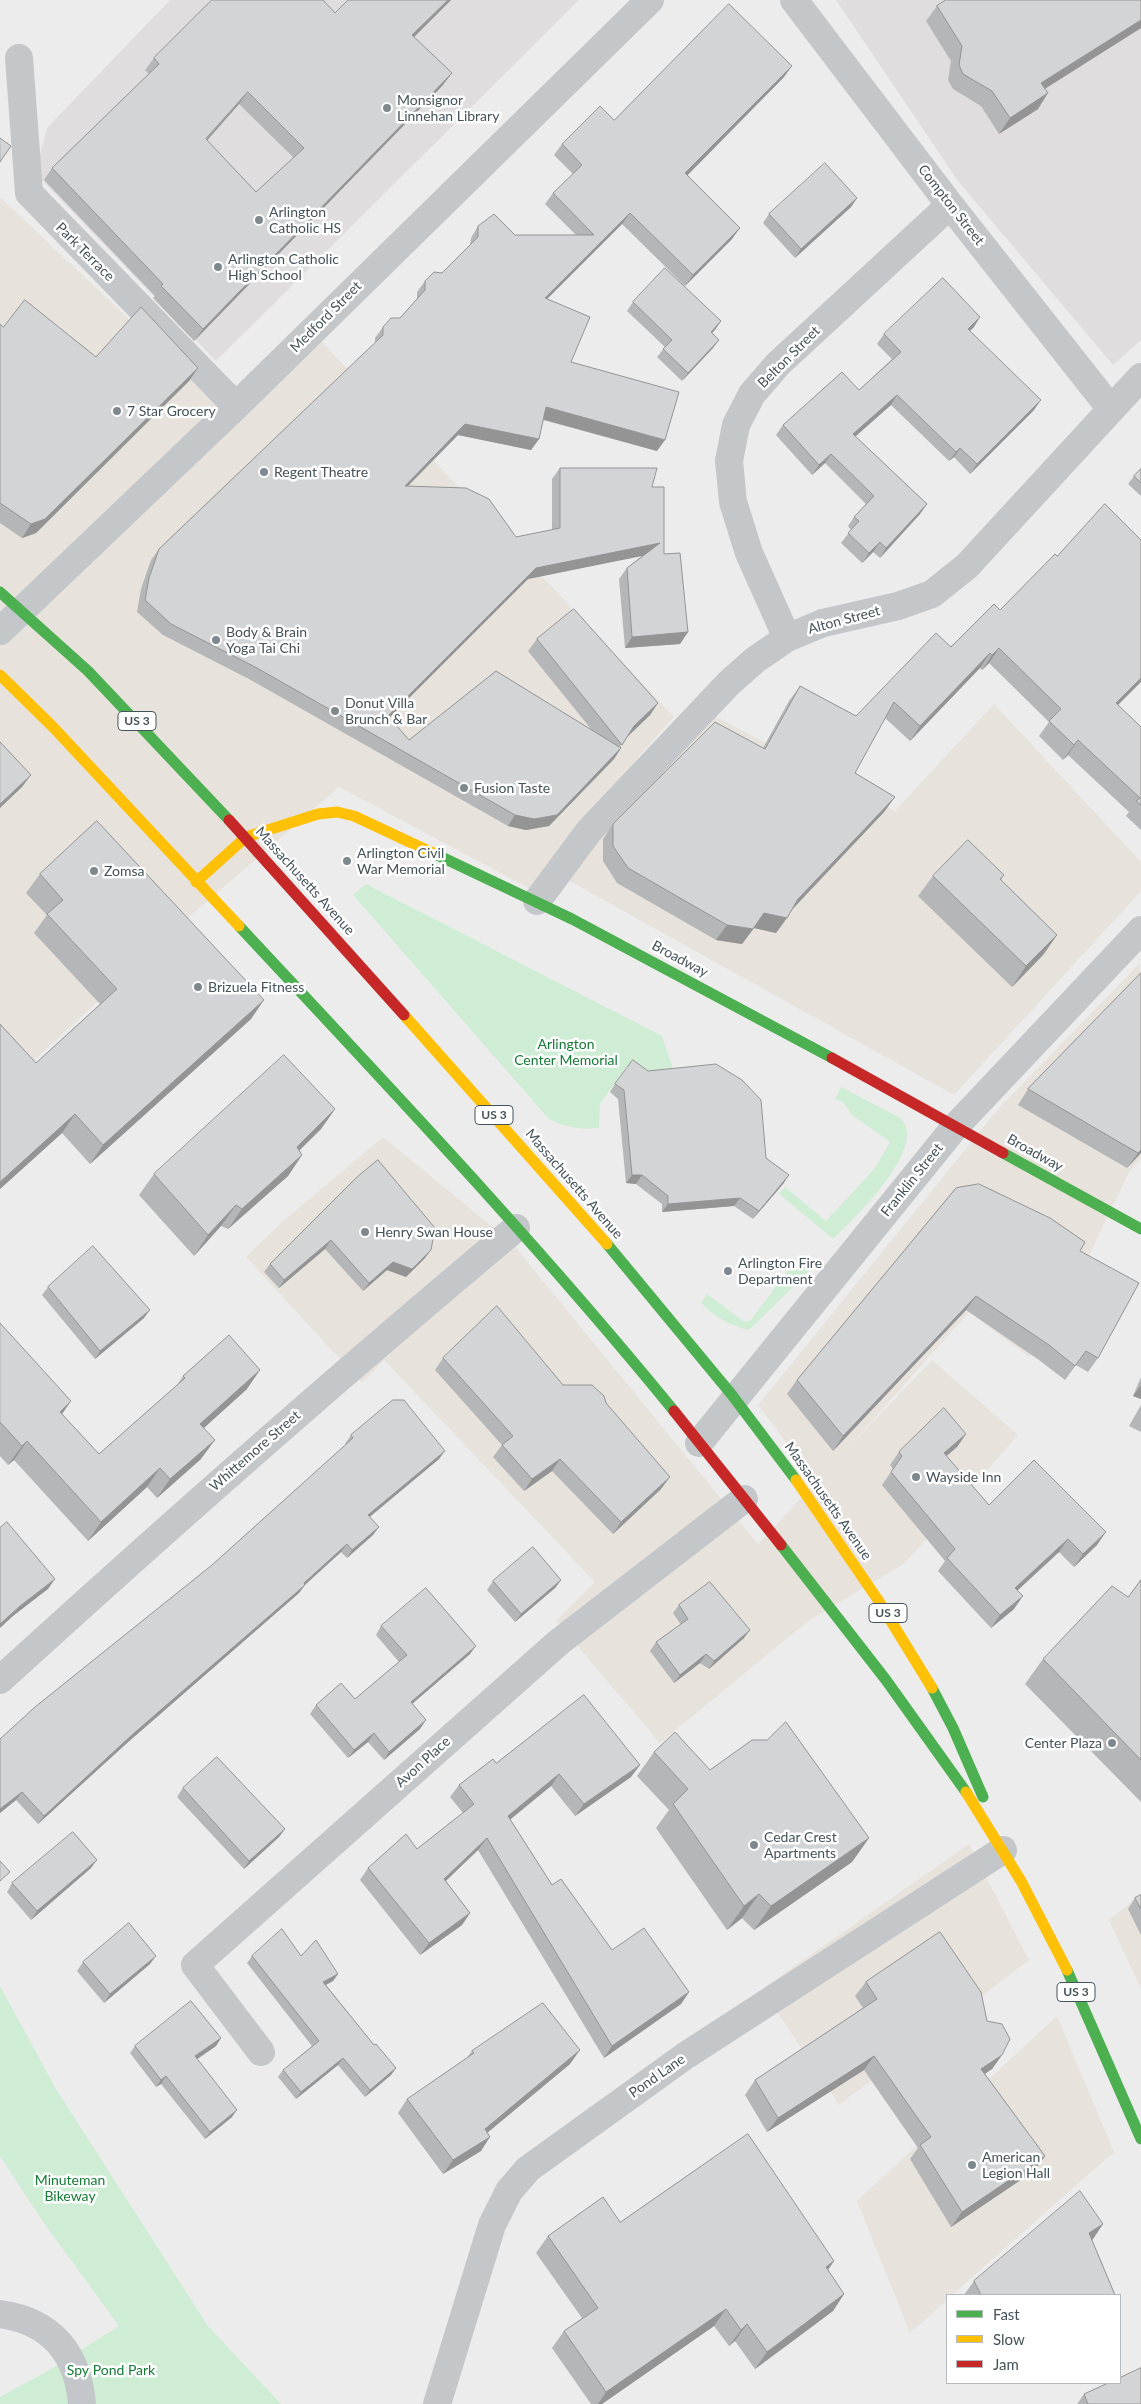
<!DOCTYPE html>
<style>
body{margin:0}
#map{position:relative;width:1141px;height:2404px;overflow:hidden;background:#edecec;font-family:Lato,sans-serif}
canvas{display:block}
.legend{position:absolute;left:946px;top:2294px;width:175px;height:90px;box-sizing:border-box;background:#fff;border:1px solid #b4babd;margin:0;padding:6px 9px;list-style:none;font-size:15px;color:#445259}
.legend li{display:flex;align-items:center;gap:10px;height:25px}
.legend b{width:25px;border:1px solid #b4babd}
</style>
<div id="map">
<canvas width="1141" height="2404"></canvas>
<ul class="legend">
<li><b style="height:6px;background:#4caf50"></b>Fast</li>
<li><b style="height:6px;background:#ffc107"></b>Slow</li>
<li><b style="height:6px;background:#c62828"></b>Jam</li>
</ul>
</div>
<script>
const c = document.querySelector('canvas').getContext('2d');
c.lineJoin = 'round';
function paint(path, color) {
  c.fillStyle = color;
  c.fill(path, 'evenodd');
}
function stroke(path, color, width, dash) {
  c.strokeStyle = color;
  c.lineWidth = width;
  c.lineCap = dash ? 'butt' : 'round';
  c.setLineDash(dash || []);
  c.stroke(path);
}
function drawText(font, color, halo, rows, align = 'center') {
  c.font = font + ' Lato,sans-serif';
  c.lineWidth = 5;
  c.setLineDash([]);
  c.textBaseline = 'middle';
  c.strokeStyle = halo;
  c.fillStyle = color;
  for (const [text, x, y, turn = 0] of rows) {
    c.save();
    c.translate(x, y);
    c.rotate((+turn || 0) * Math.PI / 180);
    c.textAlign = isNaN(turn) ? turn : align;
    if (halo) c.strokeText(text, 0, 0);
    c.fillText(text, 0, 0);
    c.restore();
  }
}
const commercial = new Path2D(`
 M0,197L222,407L309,328L674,717L640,755L538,893L339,787L187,919L25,1069L0,1041Z
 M994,704L1141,862V891L954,1095L557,874L707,712L895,811Z
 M1140,963L1141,1159L1128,1174L1092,1249L1029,1357L969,1312L847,1449L932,1360L1018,1435L905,1563L807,1622L660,1743L556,1621L595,1582L384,1360L362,1383L246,1257L282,1222L383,1137L512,1243L758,1544L816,1482L758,1405L999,1108Z
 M969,1844L1029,1960L839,2105L762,1989Z
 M1141,1894V1989L1109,1920Z
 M1057,2016L1114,2152L952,2295H947V2300L910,2333L857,2201Z`);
const education = new Path2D(`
 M170,0H579L216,361L35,173L47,128Z
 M836,0H1141V340L1113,365L958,181Z`);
const green = new Path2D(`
 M366,884L662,1036L675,1074L643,1077L627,1066L600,1104L599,1128C581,1130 564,1128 548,1118L353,895Z
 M841,1087L899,1117C932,1144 854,1219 833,1239L779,1194L785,1187L826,1221L875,1168L890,1142L851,1114L844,1103L835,1099Z
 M795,1261L810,1270L749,1330C730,1326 715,1317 701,1303L707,1294L745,1322L751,1320Z
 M0,1986L56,2089L208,2326L281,2404H0V2397L53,2368L119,2326L41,2219L0,2156Z`);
const street = new Path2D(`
 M794,0L950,205L1111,409
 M19,58L29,193L236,406
 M0,631L236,406L650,0
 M787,638L749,553L733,502L729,461L736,425L752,394L778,364L950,205
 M537,901L589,831L729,683L755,660L787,638L823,623L898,606L932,594L967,566L1141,377
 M699,1443L955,1127L1141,930
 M0,1680C169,1526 340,1375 516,1228
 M261,2052L195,1965L559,1642L744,1499
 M0,2314C52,2321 78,2354 82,2404
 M437,2404L492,2225L509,2191L528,2169L685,2056L1003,1850`);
const fast = new Path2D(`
 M0,592L88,671L229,820
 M433,853L572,919L832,1058
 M239,926C387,1085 537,1243 674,1411
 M1003,1153L1141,1229
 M607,1244L732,1395L796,1480
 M781,1545L886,1680L966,1792
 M932,1688L953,1728L983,1797
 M1067,1970L1141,2139`);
const slow = new Path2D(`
 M0,675L53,727L239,926
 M196,882L246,837L318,814L337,812L354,816L433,853
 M404,1015L607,1244
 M796,1480L878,1600L932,1688
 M966,1792L1021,1881L1067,1970`);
const jam = new Path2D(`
 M229,820L404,1015
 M832,1058L1003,1153
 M674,1411L781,1545`);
const wall = new Path2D(`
 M348,0H451L414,37L443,85L194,341L153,298L155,296L44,180L52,168L149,74L145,70L154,58L335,13ZM239,104L294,158L256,192L207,141Z
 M1141,0V28L1045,89L1038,109L999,134L981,106L953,89L948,80L951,61L926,21L937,6Z
 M784,77L687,175L732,239L685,286L622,224L547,299L571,362L657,451L543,420L539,439L531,450L458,435L408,486L516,537L552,530V479L560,468L652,487L664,554L688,632L680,644L625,648L619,579L627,568L643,555L528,579L389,718L409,740L591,729L528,651L537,639L658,703L650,715L626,738L620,747L621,748L614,759L549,826L526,830L508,826L249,679L163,635L137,612L141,589L151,560L159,549L375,343V338L383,327L400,318L417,299V292L425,281L442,273L470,245L471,238L478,226L515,235H576L545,204L553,193L573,174L554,155L562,144L614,120Z
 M857,198L851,207L795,258L763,223L769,214Z
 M633,302L721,321L712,333L713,348L682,381L657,357L665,347L627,311Z
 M0,324L3,327L96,357L198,368L189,381L36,533L22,538L0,523Z
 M974,327L970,331L1034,410L970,474L954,457L949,461L891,405L855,436L927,504L920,514L880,558L873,552L862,563L841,543L851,530L848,526L854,517L866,504L825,463L812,475L776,435L783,425L859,390L892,359L877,344L884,334Z
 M1141,469V496L1128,484L1134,476Z
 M1000,610L1118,705L1141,727V830L1126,816L1129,812L1068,755L1063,760L1039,736L1049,722L989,663L982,670L980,668L910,741L885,718L855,773L895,797L884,812L792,909L776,933L754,928L742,944L716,940L617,883L603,861V839L613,824L763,748L789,701L800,686L856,716Z
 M40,874L251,1019L90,1164L62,1133L0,1189V1024L36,1063L100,1004L34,933L47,915L26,893Z
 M1004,875L1001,880L1057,935L1043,955L1012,987L918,896L933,876Z
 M1141,973V1153L1127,1168L1018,1105L1028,1089Z
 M615,1084L766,1158L789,1175L783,1184L753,1219L734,1206L662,1212V1204L636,1184L626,1183L618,1099L610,1092Z
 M335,1109L321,1129L299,1151L302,1155L288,1176L228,1229L221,1226L194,1256L139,1195L154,1174Z
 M357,1177L425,1258L406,1277L387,1270L363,1291L325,1249L279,1288L264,1272L270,1264Z
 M956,1188L1080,1251L1098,1358L1088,1372L1076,1365L1065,1380L1039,1360L966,1310L833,1451L787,1394L797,1380Z
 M48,1287L144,1318L95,1359L42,1295Z
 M0,1323L62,1414L99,1454L177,1385L183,1376L247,1389L204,1428L201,1459L157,1498L147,1487L88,1541L14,1460L8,1465L0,1456Z
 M443,1358L563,1385L606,1403L661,1489L613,1534L552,1471L524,1491L493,1457L502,1445L435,1370Z
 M1141,1377V1399L1133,1396Z
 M1141,1405V1432L1129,1426Z
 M966,1434L957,1447L946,1456L989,1505L1097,1545L1074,1567L1059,1552L1018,1590L1014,1609L991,1628L938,1571L945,1561L882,1485L893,1469L890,1465L899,1452Z
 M351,1435L439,1459L370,1517L373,1535L347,1558L341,1552L305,1585L299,1593L127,1743L38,1824L16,1800L0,1813V1739L212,1565L346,1445L345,1444Z
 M561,1580L555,1588L515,1622L487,1590L493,1581Z
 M1141,1580V1802L1025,1684L1043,1659L1128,1597Z
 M679,1605L744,1638L709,1669L700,1663L674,1683L650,1651L656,1642L681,1625L673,1613Z
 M381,1626L470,1654L412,1704L420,1729L384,1760L368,1742L348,1758L310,1714L316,1705L355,1699L399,1662L376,1635Z
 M654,1752L710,1770L869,1838L852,1862L754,1930L742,1918L727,1930L656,1828L669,1810L637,1776Z
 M496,1763L631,1777L575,1816L551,1786L510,1819L552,1885L612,1950L689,1992L681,2004L604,2058L478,1850L446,1881L470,1913L462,1925L420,1955L360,1880L368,1868L417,1849L463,1813L450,1797L459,1785Z
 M183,1788L285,1829L279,1837L244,1869L177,1797Z
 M91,1868L31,1920L7,1892L12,1883Z
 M1141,1895V1935L1128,1909L1135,1898Z
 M252,1956H301L338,1974L333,1981L326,1985L374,2045L396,2068L391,2075L365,2097L338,2065L296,2099L278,2077L283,2070L312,2046L247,1963Z
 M83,1962L150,1964L104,2003L77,1971Z
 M866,1982L987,2021L1002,2055L992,2069L985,2074L1045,2156L1034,2171L951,2227L910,2159L918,2148L864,2070L767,2132L745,2095L755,2080L863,2008L855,1996Z
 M221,2038L216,2046L197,2059L232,2117L205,2139L161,2084L156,2087L130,2053L135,2046Z
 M472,2051L570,2064L487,2133L481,2151L443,2174L398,2113L407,2099L466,2059Z
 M620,2222L834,2261L828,2270L844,2294L833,2311L755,2369L735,2341L729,2346L714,2326L602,2404H591L552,2348L564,2331L582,2318L536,2253L548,2236Z
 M1103,2224L1092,2240L1115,2295H964L974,2281Z
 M1084,2394L1141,2404H1077Z`);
const shadedWall = new Path2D(`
 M448,0H451L404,47L412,35Z
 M1141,20V28L1030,98L1041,83Z
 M792,66L784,77L678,185L685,173Z
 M452,73L443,85L194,341L203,329Z
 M248,92L239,104L197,151L206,139Z
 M1048,93L1038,109L999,134L1010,118Z
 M857,198L851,207L795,258L801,249Z
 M630,213L622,224L537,309L545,298Z
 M740,228L732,239L685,286L693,275Z
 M980,317L974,327L961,339L968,329Z
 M721,321L715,330L705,340L711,332Z
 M719,340L713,348L682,381L688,373Z
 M198,368L189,381L36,533L22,538L31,524Z
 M897,395L891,405L847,444L853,434Z
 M1041,400L1034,410L970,474L977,464Z
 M546,407L665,440L657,451L538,418Z
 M465,424L539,439L531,450L458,435L397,497L405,486Z
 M960,448L954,457L949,461L956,452Z
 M831,454L825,463L812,475L819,465Z
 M927,504L920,514L880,558L886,548Z
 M880,542L873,552L862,563L869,553Z
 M660,543L652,554L528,579L380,727L388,716L536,568Z
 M688,632L680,644L625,648L632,637Z
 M999,648L989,663L982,670L992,655Z
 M990,653L980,668L910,741L920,726Z
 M1141,678V682L1105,718L1116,703Z
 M658,703L650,715L625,739L634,726Z
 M1078,740L1068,755L1063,760L1074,745Z
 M621,748L614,759L549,826L526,830L508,826L515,815Z
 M31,775L22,787L0,808V804Z
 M895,797L884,812L788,914L798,899Z
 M764,913L787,918L776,933L754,928L742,944L716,940L727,925Z
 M1057,935L1043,955L1012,987L1026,966Z
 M264,1000L251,1019L90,1164L103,1145Z
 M335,1109L321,1129L282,1167L297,1147Z
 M75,1114L62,1133L0,1189V1182Z
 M1141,1150V1153L1127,1168L1138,1153Z
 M302,1155L288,1176L228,1229L242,1209Z
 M632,1175H642L636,1184L626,1183Z
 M789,1175L783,1184L753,1219L759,1211Z
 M740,1198L734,1206L662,1212L668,1204Z
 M236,1205L221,1226L194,1256L208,1235Z
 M331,1240L325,1249L279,1288L284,1280Z
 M431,1250L425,1258L406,1277L387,1270L363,1291L369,1283L393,1262Z
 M976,1296L966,1310L833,1451L843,1436Z
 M150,1310L144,1318L95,1359L100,1351Z
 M260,1370L247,1389L187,1443L200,1424Z
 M1141,1385V1399L1133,1396Z
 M71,1401L58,1420L60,1412Z
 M966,1434L957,1447L935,1466L944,1453Z
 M215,1440L201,1459L157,1498L170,1479Z
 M27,1441L14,1460L8,1465L22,1446Z
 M445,1451L439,1459L362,1523L368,1515Z
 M560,1459L552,1471L524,1491L532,1479Z
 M160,1468L147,1487L88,1541L101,1522Z
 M670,1477L661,1489L613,1534L621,1522Z
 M379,1527L373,1535L347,1558L352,1550Z
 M1106,1532L1097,1545L1074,1567L1083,1554Z
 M1068,1539L1059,1552L1006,1601L1015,1588Z
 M347,1544L341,1552L298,1591L304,1583Z
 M55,1579L48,1589L13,1616L0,1628V1624L20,1606Z
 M561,1580L555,1588L515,1622L521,1614Z
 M305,1585L299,1593L127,1743L38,1824L44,1816L133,1734Z
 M1023,1596L1014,1609L991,1628L1000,1615Z
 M750,1630L744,1638L709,1669L714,1661Z
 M476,1646L470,1654L405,1710L411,1702Z
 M706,1654L700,1663L674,1683L680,1675Z
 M426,1720L420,1729L384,1760L389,1752Z
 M374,1733L368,1742L348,1758L354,1750Z
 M640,1765L631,1777L575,1816L584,1804Z
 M559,1774L551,1786L500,1828L508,1816Z
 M22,1792L16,1800L0,1813V1809Z
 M285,1829L279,1837L244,1869L249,1861Z
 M487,1838L478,1850L435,1891L444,1879Z
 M869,1838L852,1862L754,1930L771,1906Z
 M97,1860L91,1868L31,1920L37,1911Z
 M759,1894L742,1918L727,1930L744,1906Z
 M470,1913L462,1925L420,1955L429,1943Z
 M156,1956L150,1964L104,2003L110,1994Z
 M338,1974L333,1981L318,1989L323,1982Z
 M689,1992L681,2004L604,2058L612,2046Z
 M221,2038L216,2046L190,2064L195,2056Z
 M580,2050L570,2064L475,2143L485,2129Z
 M1002,2055L992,2069L971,2083L981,2069Z
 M874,2056L864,2070L767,2132L778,2118Z
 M343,2058L338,2065L296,2099L301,2092Z
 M396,2068L391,2075L365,2097L370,2090Z
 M166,2076L161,2084L156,2087L161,2080Z
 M237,2110L232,2117L205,2139L210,2132Z
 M490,2137L481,2151L443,2174L453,2160Z
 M1045,2156L1034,2171L951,2227L962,2212Z
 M1103,2224L1089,2245V2233Z
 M834,2261L822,2278L826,2267Z
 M844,2294L833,2311L755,2369L767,2352Z
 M726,2309L714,2326L602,2404H598L606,2392Z
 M747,2324L735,2341L729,2346L741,2330Z`);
const building = new Path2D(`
 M212,0H323L335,13L348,0H448L412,35L452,73L203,329L161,286L163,284L52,168L159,64L154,58ZM248,92L304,148L256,192L206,139Z
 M946,0H1141V20L1041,83L1048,93L1010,118L992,91L963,74L959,65L962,46L937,6Z
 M729,4L792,66L685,173L740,228L693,275L630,213L545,298L590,317L571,362L679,392L665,440L546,407L539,439L465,424L405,486L466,488L489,499L516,537L560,528V468H657L652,487H664V554L680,553L688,632L632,637L627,568L660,543L536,568L388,716L409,740L496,671L621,748L557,815L534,819L515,815L257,668L171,624L145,600L149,578L159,549L383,335V327L391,318H400L425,290V281L434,272L442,273L478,237V226L494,214L515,235H594L553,193L582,165L562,144L600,106L614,120Z
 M0,138L11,146L0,162Z
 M825,163L857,198L801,249L769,214Z
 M665,268L721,321L711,332L719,340L688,373L663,349L672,340L633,302Z
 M943,278L980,317L968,329L1041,400L977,464L960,448L956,452L897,395L853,434L927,504L886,548L880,542L869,553L848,533L859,521L854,517L874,496L831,454L819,465L783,425L842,372L859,390L901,352L884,334Z
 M25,300L96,357L141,307L198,368L45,519L31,524L0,503V324L3,327Z
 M1141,469V483L1134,476Z
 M1105,504L1141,540V678L1116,703L1141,727V805L1136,801L1140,798L1078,740L1074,745L1049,721L1061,709L999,648L992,655L990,653L920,726L894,702L855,773L895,797L798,899L787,918L764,913L753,929L727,925L628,868L613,846V824L715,722L765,749L800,686L856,716L936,633L951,647L994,604L1000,610L1055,554L1057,556Z
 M574,609L658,703L634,726L622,745L537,639Z
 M0,742L31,775L0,804Z
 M97,821L264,1000L103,1145L75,1114L0,1182V1024L36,1063L117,989L47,914L63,900L40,874Z
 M968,840L1004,875L1000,879L1057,935L1026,966L933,876Z
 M1141,973V1150L1138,1153L1028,1089Z
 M284,1055L335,1109L297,1147L302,1155L242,1209L236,1205L208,1235L154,1174Z
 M633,1060L648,1071L716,1064L742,1080L761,1100L766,1158L789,1175L759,1211L740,1198L668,1204V1196L642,1175H632L624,1090L615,1084Z
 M378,1160L435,1228L431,1250L412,1269L393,1262L369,1283L331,1240L284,1280L270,1264L357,1177Z
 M979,1184L1050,1218L1085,1242L1080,1251L1139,1283L1098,1358L1086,1351L1075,1366L1049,1345L976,1296L843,1436L797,1380L956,1188Z
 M93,1246L150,1310L100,1351L48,1287Z
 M497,1306L563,1385H592L604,1396L606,1403L670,1477L621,1522L560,1459L532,1479L502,1445L513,1436L443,1358Z
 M0,1323L71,1401L60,1412L99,1454L185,1378L183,1376L229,1335L260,1370L200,1424L215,1440L170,1479L160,1468L101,1522L27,1441L22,1446L0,1422Z
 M393,1400H404L445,1451L368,1515L379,1527L352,1550L347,1544L304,1583L305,1585L133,1734L44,1816L22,1792L0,1809V1739L35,1707L212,1565L353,1438L351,1435Z
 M944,1408L966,1434L944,1453L989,1505L1034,1460L1106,1532L1083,1554L1068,1539L1015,1588L1023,1596L1000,1615L947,1558L955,1549L891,1472L902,1456L899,1452Z
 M7,1522L55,1579L20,1606L0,1624V1528Z
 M533,1547L561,1580L521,1614L493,1581Z
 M1141,1580V1760L1043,1659L1112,1586L1128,1597Z
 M710,1582L750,1630L714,1661L706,1654L680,1675L656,1642L688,1619L679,1605Z
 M426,1588L476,1646L411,1702L426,1720L389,1752L374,1733L354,1750L316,1705L341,1683L355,1699L407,1655L381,1626Z
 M584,1695L640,1765L584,1804L559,1774L508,1816L552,1885L561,1879L612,1950L644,1928L689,1992L612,2046L487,1838L444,1879L470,1913L429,1943L368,1868L406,1834L417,1849L474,1804L459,1785L493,1759L496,1763Z
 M786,1722L869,1838L771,1906L759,1894L744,1906L673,1804L688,1789L654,1752L675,1732L710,1770L752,1740H767Z
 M217,1757L285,1829L249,1861L183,1788Z
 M73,1832L97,1860L37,1911L12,1883Z
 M0,1861L10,1872L0,1881Z
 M1141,1895V1909L1135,1898Z
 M129,1923L156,1956L110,1994L83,1962Z
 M282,1929L301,1956L316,1940L338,1974L323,1982L374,2045L376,2044L396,2068L370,2090L343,2058L301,2092L283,2070L319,2041L252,1956Z
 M940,1932L981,1992L987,2021L1002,2024L1010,2039L1002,2055L981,2069L1045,2156L962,2212L920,2145L931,2137L874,2056L778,2118L755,2080L877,1999L866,1982Z
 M191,2001L221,2038L195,2056L237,2110L210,2132L166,2076L161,2080L135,2046Z
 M543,2003L580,2050L485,2129L490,2137L453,2160L407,2099L474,2053L472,2051Z
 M748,2134L834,2261L826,2267L844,2294L767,2352L747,2324L741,2330L726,2309L606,2392L564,2331L598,2308L548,2236L603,2197L620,2222Z
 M1080,2191L1103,2224L1089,2233L1115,2295H981L974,2281Z
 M1141,2368V2404H1088L1084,2394L1108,2383H1120V2378Z`);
const markers = [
 [387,108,5,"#7f888c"],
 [259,220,5,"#7f888c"],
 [218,267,5,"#7f888c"],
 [117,411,5,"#7f888c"],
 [264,472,5,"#7f888c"],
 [216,640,5,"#7f888c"],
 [335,711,5,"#7f888c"],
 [464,788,5,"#7f888c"],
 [347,861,5,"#7f888c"],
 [94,871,5,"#7f888c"],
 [198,987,5,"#7f888c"],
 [365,1232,5,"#7f888c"],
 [728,1271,5,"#7f888c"],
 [916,1477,5,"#7f888c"],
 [1112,1743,5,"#7f888c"],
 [754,1845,5,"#7f888c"],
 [972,2165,5,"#7f888c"]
];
const shields = [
 [137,721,38],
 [494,1115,38],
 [888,1613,38],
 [1076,1992,38]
];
const shieldNames = [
 ["US 3",137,721],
 ["US 3",494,1115],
 ["US 3",888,1613],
 ["US 3",1076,1992]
];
const poiNames = [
 ["Monsignor",397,100],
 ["Linnehan Library",397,116],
 ["Arlington",269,212],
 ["Catholic HS",269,228],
 ["Arlington Catholic",228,259],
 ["High School",228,275],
 ["7 Star Grocery",127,411],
 ["Regent Theatre",274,472],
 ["Body & Brain",226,632],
 ["Yoga Tai Chi",226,648],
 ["Donut Villa",345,703],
 ["Brunch & Bar",345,719],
 ["Fusion Taste",474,788],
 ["Arlington Civil",357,853],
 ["War Memorial",357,869],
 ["Zomsa",104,871],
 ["Brizuela Fitness",208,987],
 ["Henry Swan House",375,1232],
 ["Arlington Fire",738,1263],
 ["Department",738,1279],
 ["Wayside Inn",926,1477],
 ["Center Plaza",1102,1743,"right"],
 ["Cedar Crest",764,1837],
 ["Apartments",764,1853],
 ["American",982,2157],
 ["Legion Hall",982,2173]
];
const streetNames = [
 ["Compton Street",951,205,52],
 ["Park Terrace",85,252,45],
 ["Medford Street",326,317,-45],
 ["Belton Street",789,357,-45],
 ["Alton Street",844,620,-15],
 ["Massachusetts Avenue",305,881,48],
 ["Broadway",680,959,28],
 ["Broadway",1035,1153,29],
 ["Franklin Street",912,1180,-51],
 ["Massachusetts Avenue",574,1184,49],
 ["Whittemore Street",255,1451,-41],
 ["Massachusetts Avenue",828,1501,55],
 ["Avon Place",423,1762,-42],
 ["Pond Lane",657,2076,-35]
];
const parkNames = [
 ["Arlington",566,1044],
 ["Center Memorial",566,1060],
 ["Minuteman",70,2180],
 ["Bikeway",70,2196],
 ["Spy Pond Park",111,2370]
];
paint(commercial, '#e7e2db');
paint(education, '#dfddde');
paint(green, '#cfedd5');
stroke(street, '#c3c7c9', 28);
stroke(fast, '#4caf50', 11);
stroke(slow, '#ffc107', 11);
stroke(jam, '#c62828', 11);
paint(wall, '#b5b6b7');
paint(shadedWall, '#949495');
paint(building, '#d3d4d5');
stroke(building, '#949495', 1);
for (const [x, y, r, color] of markers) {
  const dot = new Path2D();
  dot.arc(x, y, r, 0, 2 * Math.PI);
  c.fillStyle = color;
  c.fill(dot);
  stroke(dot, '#fff', 2);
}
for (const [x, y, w] of shields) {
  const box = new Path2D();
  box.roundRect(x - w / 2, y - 9.5, w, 19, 4);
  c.fillStyle = '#fff';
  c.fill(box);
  stroke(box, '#445259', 1);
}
drawText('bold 12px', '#445259', null, shieldNames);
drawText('14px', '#445259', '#fff', poiNames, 'left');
drawText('14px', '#445259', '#fff', streetNames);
drawText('14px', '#157a36', '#fff', parkNames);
</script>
